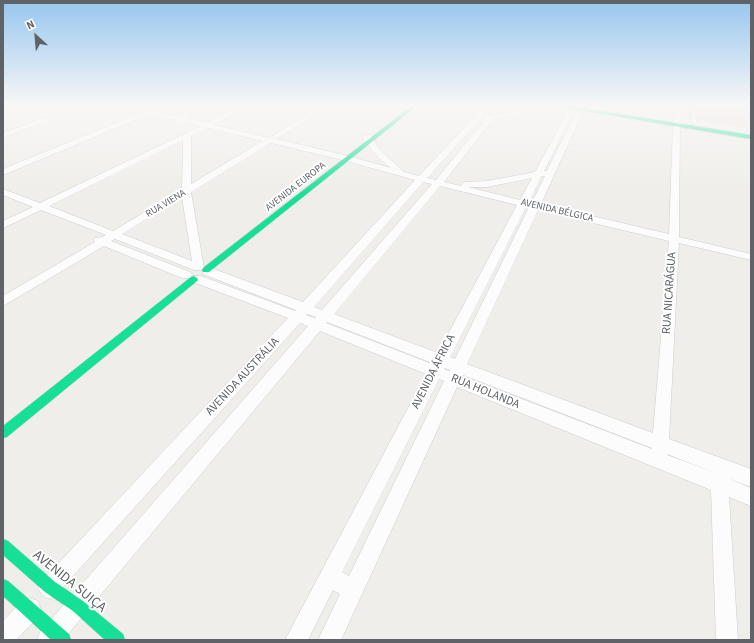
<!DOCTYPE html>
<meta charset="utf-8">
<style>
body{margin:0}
#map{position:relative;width:754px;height:643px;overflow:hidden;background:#efeeea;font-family:"Source Sans 3",sans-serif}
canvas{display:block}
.frame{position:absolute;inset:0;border:4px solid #5f6368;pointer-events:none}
.north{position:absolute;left:16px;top:16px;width:40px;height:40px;-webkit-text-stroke:3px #fff;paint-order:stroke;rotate:334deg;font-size:11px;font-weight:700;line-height:16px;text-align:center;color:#5f6368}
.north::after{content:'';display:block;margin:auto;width:14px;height:18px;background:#5f6368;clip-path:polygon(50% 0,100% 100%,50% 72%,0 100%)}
</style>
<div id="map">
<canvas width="754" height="643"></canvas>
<div class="frame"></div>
<div class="north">N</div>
</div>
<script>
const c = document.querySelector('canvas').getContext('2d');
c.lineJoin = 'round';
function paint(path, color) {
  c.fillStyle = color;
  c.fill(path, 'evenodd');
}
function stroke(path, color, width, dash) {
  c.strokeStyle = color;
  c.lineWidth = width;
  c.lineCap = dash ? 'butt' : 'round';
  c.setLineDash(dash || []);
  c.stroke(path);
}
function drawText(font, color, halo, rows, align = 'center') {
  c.font = font + ' "Source Sans 3",sans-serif';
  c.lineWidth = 4;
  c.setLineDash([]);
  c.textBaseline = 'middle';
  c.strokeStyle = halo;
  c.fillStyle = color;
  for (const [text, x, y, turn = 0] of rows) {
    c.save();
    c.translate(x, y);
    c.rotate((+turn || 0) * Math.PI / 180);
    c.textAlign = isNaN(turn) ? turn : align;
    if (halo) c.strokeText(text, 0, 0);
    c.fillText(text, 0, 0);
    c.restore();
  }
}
const medical = new Path2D(`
 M689,105H751V129L688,119Z`);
const lane = new Path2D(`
 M692,109L695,110L696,124L694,125L692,124Z`);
const street = new Path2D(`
 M80,105H90L3,137V133Z
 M102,105H114L131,111L128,113Z
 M118,105H131L149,110L159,105H169L156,111L182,117L183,105H189L188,119L206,123L243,105H252L214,125L269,138L323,105H331L276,139L344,155L391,168C380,159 370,150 363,137L364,135H370L380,150L404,172L419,176L476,115L464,105C475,105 480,113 491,115L565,106V108L563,109L493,119L444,182L461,186L462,183L465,182L487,181L535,172L571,105H577L544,171H547L580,105H586L541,204L669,234L673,125L675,123V105H681V122L680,124L679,237L751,254V260L679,243L669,439L751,469V487L728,478L751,488V506L729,497L738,640H716L711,490L457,387L341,640H318L340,594L333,590L308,640H285L426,374L320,331L63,640H37L40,632L308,326L300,323L56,595L49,599L42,595L38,588L42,581L288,318L193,282L191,279L193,276H201L295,311L296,310L203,274L202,270H194L115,239L111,241L190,272L192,275L190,278H182L104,246L3,306V296L95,242L94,240L95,238L102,237L106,235L41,210L3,228V221L33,207L3,195V189L40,203L201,126L185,122L178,125L175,123L178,121L150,114L3,175V169L143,112ZM482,117L486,118L436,180L427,178ZM208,128L263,141L191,184V136ZM183,140L182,190L113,231L49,206ZM271,143L339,159L415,180L303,302L211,268H204L191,192ZM541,176H545L532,202H529ZM532,178L520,200L468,187H487ZM423,182L432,184L322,310L314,307ZM440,186L517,205L438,353L334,314ZM182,197L192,261L122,234ZM526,207H529L455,359L450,357ZM538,210L669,241L653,433L467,364ZM307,314L316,317L315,318L306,315ZM327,322L432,363V364L326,323ZM445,368L450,370L449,371L444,369ZM463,375L652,448V449L462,376ZM439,379L444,381L349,576L342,572ZM667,454L713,472L667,455Z
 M30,598L38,601L41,609L38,617L16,640H3V621L22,601Z`);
const fast = new Path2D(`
 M413,105H418L209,272H203L202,270L203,268Z
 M550,105H563L751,135V139Z
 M194,276L198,279L197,281L7,437L3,438V426L191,277Z
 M3,539L8,541L55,582L83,601L123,634L125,640H105L73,611L45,592L3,555Z
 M3,579L8,581L69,634L71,640H51L3,596Z`);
const farStreetnames = [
 ["AVENIDA EUROPA",296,187,-38],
 ["RUA VIENA",166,204,-31],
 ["AVENIDA BÉLGICA",557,211,13]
];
const streetNames = [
 ["RUA NICARÁGUA",670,293,-86],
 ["AVENIDA ÁFRICA",434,372,-63],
 ["AVENIDA AUSTRÁLIA",243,377,-47],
 ["RUA HOLANDA",485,392,22]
];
const nearStreetnames = [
 ["AVENIDA SUIÇA",69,582,39]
];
paint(medical, '#eae0de');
stroke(lane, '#cbcccc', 1);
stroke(street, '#cbcccc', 1);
stroke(fast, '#cacacb', 1);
paint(lane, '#fdfcfc');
paint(street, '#fdfcfc');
paint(fast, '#16e098');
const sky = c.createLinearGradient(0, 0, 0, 195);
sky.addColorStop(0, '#97c6ef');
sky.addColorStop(0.54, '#f8f7f6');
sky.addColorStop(1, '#f8f7f600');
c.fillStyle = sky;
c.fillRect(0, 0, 754, 195);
drawText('10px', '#5f6368', '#fff', farStreetnames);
drawText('12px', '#5f6368', '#fff', streetNames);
drawText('14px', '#5f6368', '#fff', nearStreetnames);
</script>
